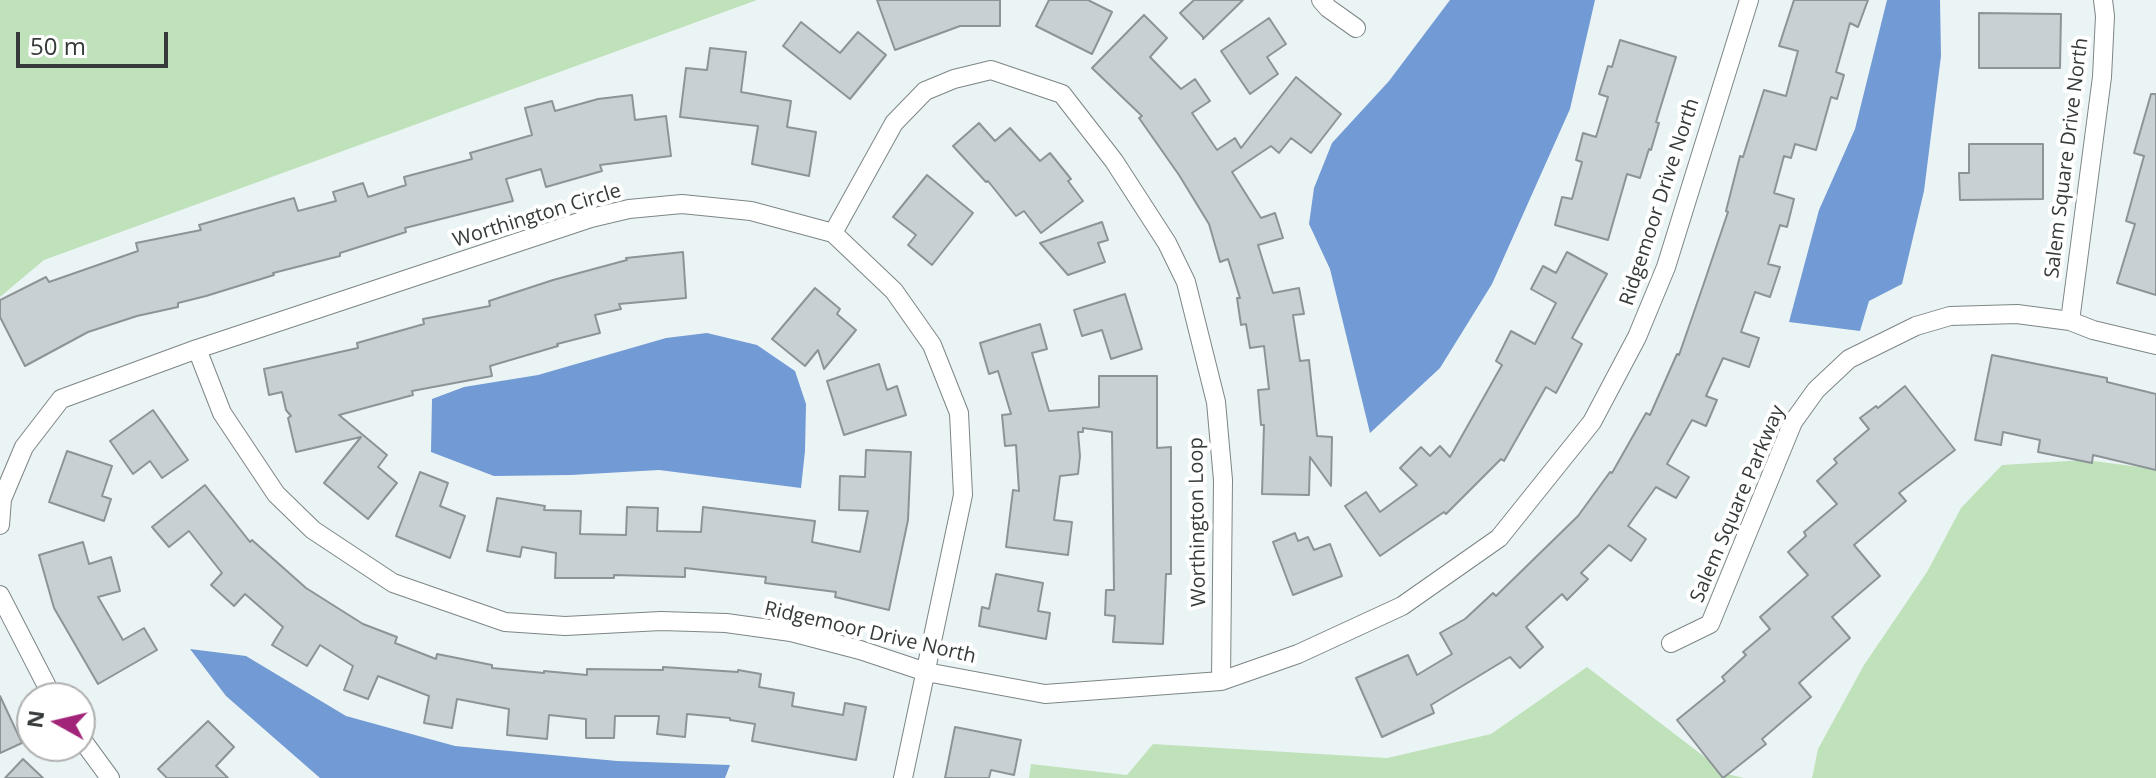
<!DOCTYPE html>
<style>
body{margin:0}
#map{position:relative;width:2156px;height:778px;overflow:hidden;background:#ebf4f5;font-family:"Open Sans",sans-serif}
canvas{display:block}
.north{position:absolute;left:16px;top:682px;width:80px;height:80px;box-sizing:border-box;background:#fff;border:2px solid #afb0b0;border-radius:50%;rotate:278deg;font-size:22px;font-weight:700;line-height:32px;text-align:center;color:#363a3a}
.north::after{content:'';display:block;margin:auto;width:28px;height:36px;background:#a12478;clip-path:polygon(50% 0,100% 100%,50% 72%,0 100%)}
.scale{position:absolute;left:16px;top:32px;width:152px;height:36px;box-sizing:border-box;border:4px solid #363a3a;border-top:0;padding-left:10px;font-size:24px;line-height:28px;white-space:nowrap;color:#363a3a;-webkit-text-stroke:6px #fff;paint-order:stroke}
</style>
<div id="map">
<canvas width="2156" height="778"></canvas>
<div class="north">N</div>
<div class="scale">50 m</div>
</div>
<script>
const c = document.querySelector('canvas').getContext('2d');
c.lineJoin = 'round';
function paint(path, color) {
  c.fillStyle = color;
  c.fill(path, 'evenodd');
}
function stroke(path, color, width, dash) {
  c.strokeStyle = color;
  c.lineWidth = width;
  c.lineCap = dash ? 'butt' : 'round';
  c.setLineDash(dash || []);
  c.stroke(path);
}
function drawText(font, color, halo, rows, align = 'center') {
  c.font = font + ' "Open Sans",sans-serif';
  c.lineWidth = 8;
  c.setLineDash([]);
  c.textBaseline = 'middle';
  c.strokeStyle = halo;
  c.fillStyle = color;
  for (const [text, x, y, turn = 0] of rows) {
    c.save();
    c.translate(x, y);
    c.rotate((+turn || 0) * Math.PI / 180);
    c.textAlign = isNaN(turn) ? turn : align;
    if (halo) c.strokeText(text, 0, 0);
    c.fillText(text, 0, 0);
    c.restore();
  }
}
const green = new Path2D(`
 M0,0H757L44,260L0,297Z
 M2085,460L2156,469V778H1812L1818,749L1864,665L1927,572L1961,508L2002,465Z
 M1587,667L1727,774L1744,778H1029L1031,764L1127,775L1153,744L1387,758L1491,734Z`);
const water = new Path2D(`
 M1450,0H1595L1570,109L1492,284L1440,368L1370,433L1330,269L1309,224L1314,188L1332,143L1389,81Z
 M1887,0H1940L1941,56L1924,191L1902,284L1869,301L1860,331L1789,322L1819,210L1855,129Z
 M707,333L757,345L795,371L806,404L805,451L801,488L659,470L571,475L494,476L431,452L432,399L464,387L538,375L666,338Z
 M190,649L246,656L346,716L455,746L617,761L730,765L725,778H320L226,696Z`);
const building = new Path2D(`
 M877,0H1000V26H960L895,50Z
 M1049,0H1088L1112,12L1092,54L1036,26Z
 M1194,0H1243L1203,39V37L1180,13Z
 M1794,0H1868L1858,27L1850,23L1836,72L1844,75L1837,99L1831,97L1816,150L1795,144L1791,158L1784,156L1774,193L1794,199L1787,227L1780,225L1768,264L1780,267L1770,297L1755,292L1741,332L1759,338L1749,367L1723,358L1706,396L1717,400L1706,426L1692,420L1667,464L1689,477L1676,498L1656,487L1628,526L1646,539L1631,561L1609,545L1581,573L1588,579L1567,600L1562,594L1526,627L1543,647L1520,668L1510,657L1431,705L1434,713L1382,737L1356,678L1408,655L1417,675L1452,654L1440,633L1465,619L1493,593L1496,596L1578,516L1610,472L1612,473L1646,413L1650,415L1677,354L1679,355L1703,286L1728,212L1726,211L1740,156L1743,157L1764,90L1786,96L1798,51L1779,46Z
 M1979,13L2061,14L2060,68H1979Z
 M1144,15L1167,38L1150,57L1181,89L1195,79L1210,101L1192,113L1217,150L1235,138L1241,148L1296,77L1341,114L1311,153L1291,138L1279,153L1271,146L1232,172L1261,218L1275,213L1283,238L1258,245L1273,293L1299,288L1304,314L1293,315L1300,361L1309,360L1317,436L1332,437L1331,486L1310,457L1309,495L1262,494L1264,425H1261L1258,390L1269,389L1264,346L1250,348L1246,324L1241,325L1237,298H1240L1228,259L1220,262L1209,224L1179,175L1139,118L1142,116L1092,68Z
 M1269,18L1286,44L1267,57L1278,74L1250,94L1221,51Z
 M801,22L840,53L858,32L886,55L850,99L783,46Z
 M1620,40L1676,57L1656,122L1659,123L1651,150L1649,149L1640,178L1627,174L1608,240L1555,225L1562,197L1572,199L1582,162L1576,160L1583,133L1596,137L1608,97L1599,94L1608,66L1612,67Z
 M710,48L746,52L741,92L791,101L787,127L816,132L809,176L752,164L758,126L680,117L686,68L707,70Z
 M2151,94H2156V295L2117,283L2135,224L2126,221L2144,156L2134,153Z
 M632,95L635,120L666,116L671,156L600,165L602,171L546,187L541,169L506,179L513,201L405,228L406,232L340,253V256L273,273L274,275L206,296L178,303V307L137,316L88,332L25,366L0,317V300L46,277L49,282L138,251L136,243L201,230L199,225L294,198L298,211L336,201L333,192L363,183L368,197L406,185L404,177L472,159L470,153L532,135L525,108L552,101L555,111L598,99Z
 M979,123L995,141L1010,128L1040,161L1050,153L1071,179L1068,181L1083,201L1041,233L1024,211L1016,216L988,181L986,182L953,146Z
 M1969,144H2043V199L1960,200L1959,173H1969Z
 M927,175L973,213L932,265L908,245L916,235L893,217Z
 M1102,222L1108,240L1098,243L1105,262L1068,275L1040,243Z
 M683,252L686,298L619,304L621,309L595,315L600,333L557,344L558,346L490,366L492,376L412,391L413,395L339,415L387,455L378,467L397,483L368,519L324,483L361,437L296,452L288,418L291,416L286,410L282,392L269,395L264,369L358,348L357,343L424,324L423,319L490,306L489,301L553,280L627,260L626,258Z
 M1567,252L1607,274L1572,338L1582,344L1556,393L1546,387L1504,461L1501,459L1446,514L1444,512L1380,556L1345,506L1366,492L1380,512L1417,485L1400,468L1421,447L1430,456L1440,446L1450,457L1502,365L1496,361L1511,331L1535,344L1556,303L1531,289L1543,266L1556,273Z
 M815,288L840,309L837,314L856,330L824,369L818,350L805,366L772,339Z
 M1125,294L1142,349L1111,359L1102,330L1082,336L1074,310Z
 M1040,324L1047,349L1032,353L1049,411L1099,407V376H1157V448L1171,447V574H1166L1163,644L1113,642L1115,616L1105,615L1106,590H1114L1112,432L1083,428V432H1078L1080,456L1078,474L1060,476L1054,520L1072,522L1068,555L1006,547L1013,490L1019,491L1016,445L1005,446L1002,415L1011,414L998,371L989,374L980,343Z
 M1992,355L2107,378V382L2156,394V470L2093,455L2092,463L2038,452L2040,440L2003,432L2001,445L1975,440Z
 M879,364L887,390L897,386L906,415L844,435L827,381Z
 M1905,386L1955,450L1899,493L1906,501L1854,545L1880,576L1832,617L1850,638L1799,683L1811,697L1762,739L1766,744L1723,778L1677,720L1725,681L1722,677L1746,655L1743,652L1770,629L1760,617L1808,575L1788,552L1806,536L1804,532L1837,504L1817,481L1837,463L1834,459L1869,429L1860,418L1876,406L1878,408Z
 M153,410L188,460L162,478L150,461L133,474L110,441Z
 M866,450L911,452L908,520L889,610L835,597L836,592L765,583L766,577L685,568V577L614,575V578H555L556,553L522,547L520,557L487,551L497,498L545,506L544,510L581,511L580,534L626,535L627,507L658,508L657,531L701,532L703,507L815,521L812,542L860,552L868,511L839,510L840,476L865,477Z
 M67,451L112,466L102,496L111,499L104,521L49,502Z
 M420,472L448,483L440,506L465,516L450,558L396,536Z
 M205,485L250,542L252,540L306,588L363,624L397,637L395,643L436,659L437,654L492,665V668L544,673V671L587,675V669L663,670V667L738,672V670L761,674L759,687L794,693L792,706L843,715L845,703L866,707L856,760L752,741L755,724L730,720V718L687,714L685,737L657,734L659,716H615L614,738H586V719L549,715L547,739L507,735L509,709L457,699L452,728L424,723L429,696L378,676L368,699L344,690L353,666L320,645L307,666L272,645L283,627L245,594L234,606L211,585L222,573L189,531L169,547L152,527Z
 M1295,533L1298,541L1308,537L1314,550L1330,544L1342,576L1293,595L1273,542Z
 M83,542L89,564L111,557L120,591L98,597L123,640L144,628L157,650L98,684L54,608L39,555Z
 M996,574L1043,583L1038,611L1050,613L1046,639L979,626L982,607L989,609Z
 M0,696L22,743L0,753Z
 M208,721L234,747L216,766L228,778H167L158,769Z
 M955,727L1021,740L1014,775L991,770L989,778H945Z
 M23,759L43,778H5Z`);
const street = new Path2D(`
 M1321,0L1328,8L1356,28
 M833,233L894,123L925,91L954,79L991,70L1062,94L1114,161L1167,243L1186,282L1216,402L1223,480L1221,681
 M2070,321L2102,77L2105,16L2103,0
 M197,349L222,413L276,494L313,530L393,583L505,622L565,626L661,621L726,623L791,632L860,650L926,672L1045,694L1221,681L1298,654L1402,606L1499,538L1592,422L1637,337L1666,267L1749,0
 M0,525L2,499L24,447L61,399L197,349L591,218L629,209L682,204L751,211L833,233L894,291L932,345L959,413L963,495L903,778
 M0,595L53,698
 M1671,643L1710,624L1793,422L1816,390L1849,359L1916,326L1950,316L2017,314L2070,321L2093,330L2156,345
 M80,737L110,778`);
const streetNames = [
 ["Salem Square Drive North",2067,158,-83],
 ["Ridgemoor Drive North",1660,202,-72],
 ["Worthington Circle",537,216,-17],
 ["Salem Square Parkway",1738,504,-67],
 ["Worthington Loop",1198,522,-91],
 ["Ridgemoor Drive North",870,633,13]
];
paint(green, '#c0e2bb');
paint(water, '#729ad4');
paint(building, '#c8d0d3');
stroke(building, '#8d9497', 2);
stroke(street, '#7d8585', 20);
stroke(street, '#fff', 18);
drawText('20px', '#363a3a', '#fff', streetNames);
</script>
